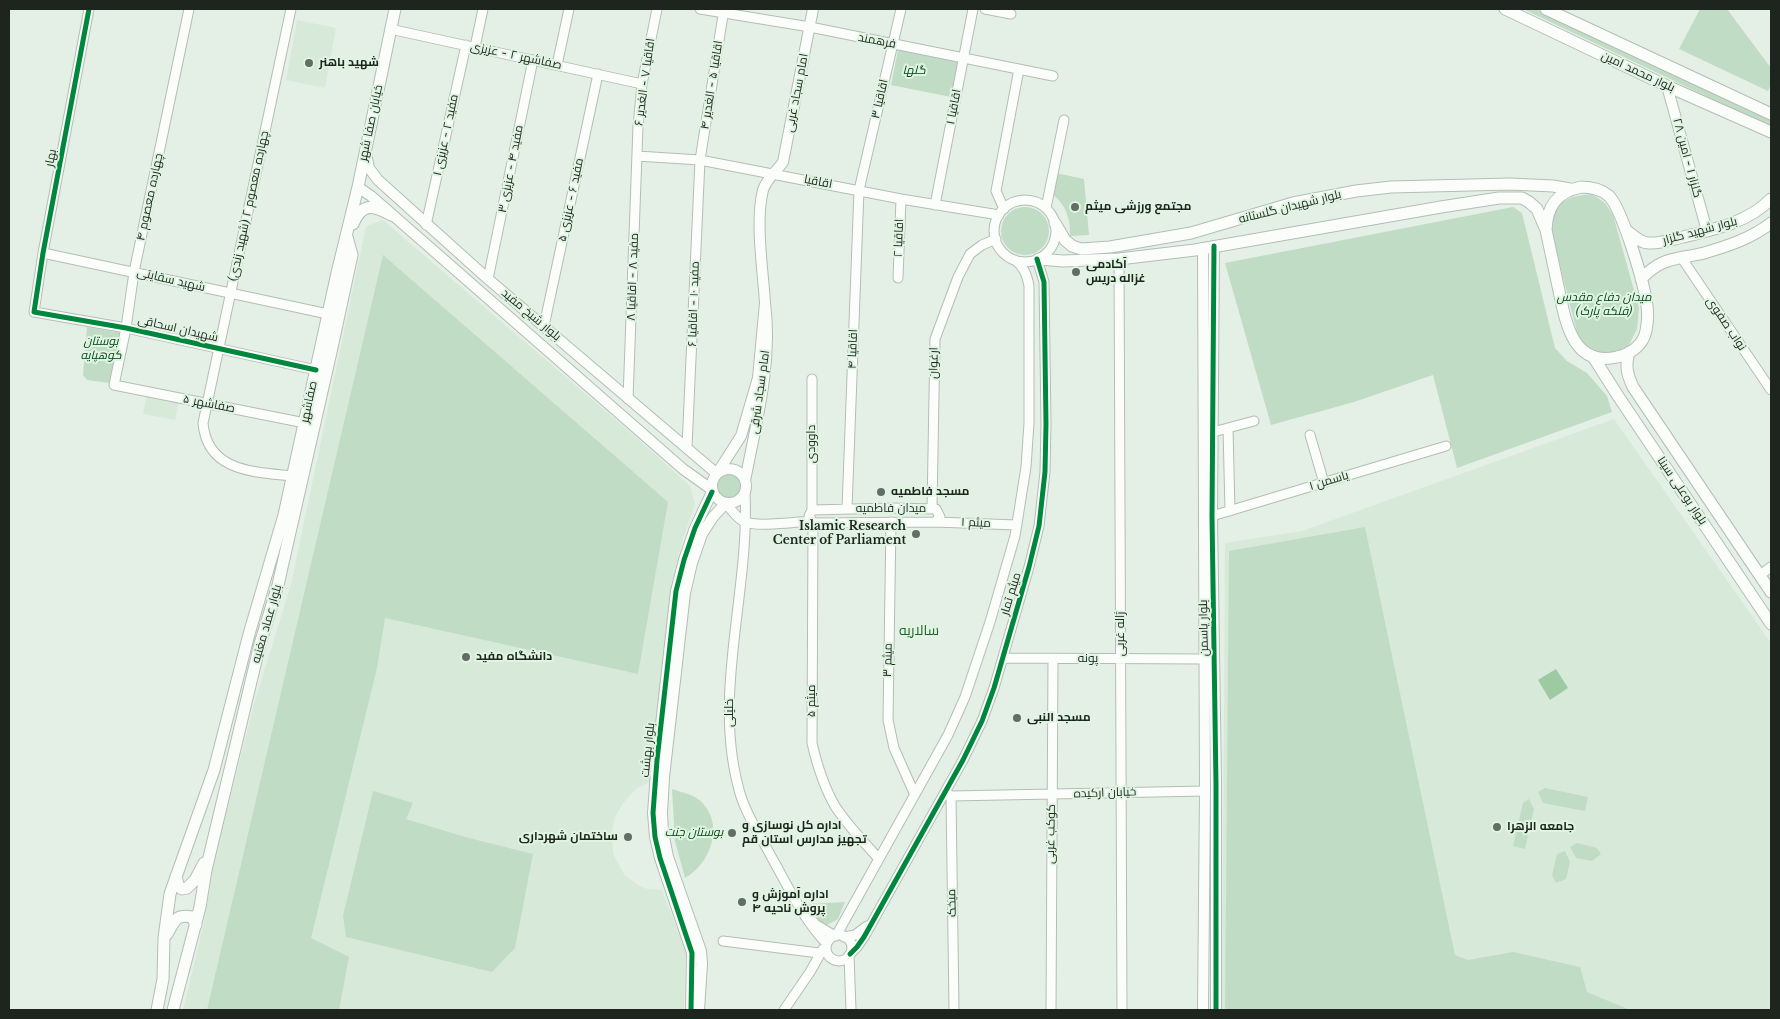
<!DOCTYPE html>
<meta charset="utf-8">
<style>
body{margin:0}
#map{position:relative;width:1780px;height:1019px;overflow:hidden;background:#e4f0e6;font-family:"Libre Baskerville",serif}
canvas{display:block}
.frame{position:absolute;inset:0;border:10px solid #1e251f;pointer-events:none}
</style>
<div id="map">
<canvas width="1780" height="1019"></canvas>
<div class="frame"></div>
</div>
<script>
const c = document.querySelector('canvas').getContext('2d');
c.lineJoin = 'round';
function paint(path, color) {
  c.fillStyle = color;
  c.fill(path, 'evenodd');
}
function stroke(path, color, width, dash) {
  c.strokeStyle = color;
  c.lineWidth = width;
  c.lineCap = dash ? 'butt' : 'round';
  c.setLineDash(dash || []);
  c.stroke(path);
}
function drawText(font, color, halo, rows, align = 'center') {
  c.font = font + ' "Libre Baskerville",Cairo,serif';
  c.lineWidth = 4;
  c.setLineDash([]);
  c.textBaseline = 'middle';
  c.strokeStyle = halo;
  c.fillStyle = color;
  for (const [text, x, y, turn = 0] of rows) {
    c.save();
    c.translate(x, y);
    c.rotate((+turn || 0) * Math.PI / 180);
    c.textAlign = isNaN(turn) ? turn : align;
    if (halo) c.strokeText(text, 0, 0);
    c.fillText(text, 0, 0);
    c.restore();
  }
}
const built = new Path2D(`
 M297,20L336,28L325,88L286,80Z
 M383,220L637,438L690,486L695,504L682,542L671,586L652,781L637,788L623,803L615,817L611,835L614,856L624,874L638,885L647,889L662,890L686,953L684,1010H183L204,922L215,857L254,704L291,584L366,226Z
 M147,394L179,400L175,420L143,414Z
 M1614,419L1771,643V1010H1222L1225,543L1302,531Z`);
const green = new Path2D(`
 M1523,9H1536L1771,121V127Z
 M1700,9H1727L1771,68V84L1768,91L1679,49Z
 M898,50L958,62L951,97L891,85Z
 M1056,173L1084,179L1089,235L1070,236C1071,220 1066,204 1052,194Z
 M1592,194L1605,203L1613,215L1639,308L1637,329L1629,345L1616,352L1598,353L1588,348L1579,340L1551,230C1554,202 1566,196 1592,194Z
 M1513,207L1522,213L1555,348L1567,361L1587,373L1607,396L1612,412L1457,468L1433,375L1354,402L1271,425L1225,263Z
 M1001 231a24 24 0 1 1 48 0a24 24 0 1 1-48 0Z
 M383,255L668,502L638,674L385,618L377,668L311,938L349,957L339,1010H207Z
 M87,327L121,333L110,383L87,380L83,375Z
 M716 486a13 13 0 1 1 26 0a13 13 0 1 1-26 0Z
 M1365,527L1455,955L1468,960L1513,952L1580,967L1587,992L1630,1010H1225L1229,551Z
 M1545,788L1588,797L1585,811L1543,803L1538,792Z
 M672,789C681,792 691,794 698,799C726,821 712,863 685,878L675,841Z
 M373,791L413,803L406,819L465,837L533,854L515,948L492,972L346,937L343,916Z
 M1529,799L1534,809L1525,849L1513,846L1523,803Z
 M1577,843L1597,848L1601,854L1592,861L1576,858L1570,847Z
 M1565,851L1570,862L1566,879L1556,883L1552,875L1557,854Z
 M845,902L838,919L827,925L817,920L808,904Z`);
const water = new Path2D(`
 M1556,669L1568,688L1550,700L1538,680Z`);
const minor = new Path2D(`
 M89,9L43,253L34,312L126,328L316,370
 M189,9L134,272L126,328L114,385L305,423
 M291,9L203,423C207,472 255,472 292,476
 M700,9L810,27L1053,76
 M985,9L1011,14
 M390,29L642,84
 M475,47L483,9
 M557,65L569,9
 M637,156L700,160L901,199L999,215
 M994 231a31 31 0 1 1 62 0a31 31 0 1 1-62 0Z
 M935,205L973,9
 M1046,208L1064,120
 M1004,209L996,191L1019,69
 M426,225L466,45
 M43,253L328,314
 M1681,257L1771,390
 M1119,259L1122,1010
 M898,278L901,199
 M488,279L533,60
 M544,326L598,74
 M628,399L638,126L642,84L657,9
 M1228,429L1230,511
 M1213,432L1254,421
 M1310,435L1324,483
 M687,447L700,160L724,9
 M745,493C750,590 713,690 738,786C744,812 760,835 772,858C789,888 803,919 827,944
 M726,504C731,509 736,517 743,521C755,528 795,522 811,521
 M892,508L936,509L940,517L935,522L813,523L809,516L812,510Z
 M847,509L859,190L901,9
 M932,509L935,339L958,277L970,254L982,245L996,239
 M812,510V379
 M1212,516L1446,446
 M891,522L888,720L894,748L914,793
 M935,522L1017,525
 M813,523L812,743C817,765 824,787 835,806C847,825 864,842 878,858
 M1760,575L1771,567
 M1003,658L1204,659
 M945,792L951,796L1205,791
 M951,796L954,1010
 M810,918L815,924L835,936
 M826 948a13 13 0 1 1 26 0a13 13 0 1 1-26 0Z
 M836,936L948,735L965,697L990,622L1015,536L1026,467L1029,423V286C1027,275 1024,267 1015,260
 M844,937L855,935L867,926
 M723,941L819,953
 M850,954L857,947L864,937L963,760L982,721L994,688L1029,567L1039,526L1045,472L1046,424L1044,282L1037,259
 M849,955L851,1010
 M784,1010L810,972L823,949
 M1051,1010L1053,659`);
const tertiary = new Path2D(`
 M1667,86L1707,231
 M366,153L369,168L378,180L488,279L716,473
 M358,187L371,196L683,469L711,489
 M1214,246L1212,516L1216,784V1010
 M1203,248L1205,791L1203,1010
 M765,303C763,270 755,221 763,190C766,179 777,171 783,162L813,9
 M712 486a17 17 0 1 1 34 0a17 17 0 1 1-34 0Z
 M718,472L741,436L758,378L765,303C773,362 756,423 745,481
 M691,1010L692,953L660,858L655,837L653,813L657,760L676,591L684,560L695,528L712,492
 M699,1010L702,964L701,951L668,857L663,832L662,813L664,777L685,593L692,563L702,534L713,517L725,504`);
const secondary = new Path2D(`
 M1505,9L1667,86L1771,132
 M1546,9L1771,114
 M1581,187C1592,187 1601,189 1609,196C1622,209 1643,280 1646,300C1648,309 1648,321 1646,331C1643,345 1631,354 1617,357C1571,368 1565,318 1558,286C1554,267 1550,249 1546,230C1547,206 1557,192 1581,187Z
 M1055,223L1065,240L1072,246L1081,249L1110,247L1191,233L1293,203L1356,191L1391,187L1510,184L1553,186L1570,189
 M353,224C362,202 374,205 391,215
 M1626,230C1633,235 1640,243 1649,243C1660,244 1673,239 1683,237C1715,229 1747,223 1771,199
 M1039,259L1063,261L1119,259L1195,250L1441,207L1499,198H1522L1529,202L1537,209L1546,230
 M1641,279C1663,256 1676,260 1704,253C1728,246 1752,238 1771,223
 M1629,352C1625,366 1627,374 1633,387L1771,592
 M1594,358L1618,396L1771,624
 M176,876L178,885L182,889L187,888L195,880L204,863
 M167,934C175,921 175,914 192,917L196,925
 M157,1010L163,979L164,938L170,894L214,770L249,634L284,515L337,273L358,187L395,9
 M173,1010L200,907L206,870L260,644L278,585L331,352L352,255L347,237`);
const cycleway = new Path2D(`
 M89,9L43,253L34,312L126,328L316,370
 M1214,246L1212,516L1216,784V1010
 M850,954L857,947L864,937L963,760L982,721L994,688L1029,567L1039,526L1045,472L1046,424L1044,282L1037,259
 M691,1010L692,953L660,858L655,837L653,813L657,760L676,591L684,560L695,528L712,492`);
const markers = [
 [309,63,5,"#636c65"],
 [1075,207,5,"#636c65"],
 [1076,272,5,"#636c65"],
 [881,492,5,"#636c65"],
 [916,534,5,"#636c65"],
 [466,657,5,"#636c65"],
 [1017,718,5,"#636c65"],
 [1497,827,5,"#636c65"],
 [732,833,5,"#636c65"],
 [628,837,5,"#636c65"],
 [742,902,5,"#636c65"]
];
const streetNames = [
 ["فرهمند",877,41,11],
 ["صفاشهر ۲ - عزیزی",516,56,12],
 ["بلوار محمد امین",1638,72,25],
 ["اقاقیا ۷ - الغدیر ۶",645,82,-82],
 ["اقاقیا ۵ - الغدیر ۴",712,85,-81],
 ["امام سجاد غربی",797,93,-79],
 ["اقاقیا ۳",880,99,-77],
 ["اقاقیا ۱",954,107,-79],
 ["خیابان صفا شهر",371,123,-78],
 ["مفید ۲ - عزیزی ۱",446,135,-78],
 ["بهار",51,158,-79],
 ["گلزار ۱ - امین ۲۸",1687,158,75],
 ["مفید ۴ - عزیزی ۳",511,169,-79],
 ["اقاقیا",818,182,11],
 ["چهارده معصوم ۴",150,197,-78],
 ["مفید ۶ - عزیزی ۵",571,200,-78],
 ["چهارده معصوم ۲ (شهید زندی)",249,206,-78],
 ["بلوار شهیدان گلستانه",1290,207,-14],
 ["بلوار شهید گلزار",1700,231,-15],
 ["اقاقیا ۲",899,238,-88],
 ["مفید ۸ - اقاقیا ۸",633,277,-88],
 ["شهید سقایتی",171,280,13],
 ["مفید ۱۰ - اقاقیا ۶",694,304,-88],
 ["بلوار شیخ مفید",531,315,40],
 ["نواب صفوی",1726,324,56],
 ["شهیدان اسحاقی",178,329,13],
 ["اقاقیا ۴",853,349,-88],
 ["ارغوان",934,363,-89],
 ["امام سجاد شرقی",760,392,-82],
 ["صفاشهر",309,402,-78],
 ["صفاشهر ۵",209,404,11],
 ["داوودی",812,444,-90],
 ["یاسمن ۱",1329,481,-17],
 ["بلوار بوعلی سینا",1682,491,56],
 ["میدان فاطمیه",891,509],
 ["میثم ۱",976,523,2],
 ["میثم تمار",1011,594,-73],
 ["بلوار عماد مغنیه",267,624,-74],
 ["بلوار یاسمن",1204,628,-91],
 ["ژاله غربی",1121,634,-90],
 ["پونه",1088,659],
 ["میثم ۳",888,660,-89],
 ["میثم ۵",812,701,-90],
 ["خلیلی",730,713,-90],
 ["بلوار بهشت",648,750,-84],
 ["خیابان ارکیده",1105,793,-2],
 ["کوکب غربی",1051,834,-89],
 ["میخک",952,903,-91]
];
const poiNames = [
 ["شهید باهنر",319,63],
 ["مجتمع ورزشی میثم",1085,207],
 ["آکادمی",1086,265],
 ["غزاله دریس",1086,279],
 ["مسجد فاطمیه",891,492],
 ["Islamic Research",906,527,"right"],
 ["Center of Parliament",906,541,"right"],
 ["دانشگاه مفید",476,657],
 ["مسجد النبی",1027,718],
 ["اداره کل نوسازی و",742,826],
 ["تجهیز مدارس استان قم",742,840],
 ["جامعه الزهرا",1507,827],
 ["ساختمان شهرداری",618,837,"right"],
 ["اداره آموزش و",752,895],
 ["پروش ناحیه ۴",752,909]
];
const parkNames = [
 ["گلها",914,71],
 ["میدان دفاع مقدس",1604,298],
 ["(فلکه پارک)",1604,312],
 ["بوستان",101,342],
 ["کوهپایه",101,356],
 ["بوستان جنت",694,833]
];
const neighbourhoodNames = [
 ["سالاریه",919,631]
];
paint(built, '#d7ead9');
paint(green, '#c1dcc4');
paint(water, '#9dc9a3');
stroke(minor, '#b4bdb5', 11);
stroke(tertiary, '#b4bdb5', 12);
stroke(secondary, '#b4bdb5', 13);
stroke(minor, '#fbfdfb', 9);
stroke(tertiary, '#fbfdfb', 10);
stroke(secondary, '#fbfdfb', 11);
stroke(cycleway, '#00873e', 5);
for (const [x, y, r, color] of markers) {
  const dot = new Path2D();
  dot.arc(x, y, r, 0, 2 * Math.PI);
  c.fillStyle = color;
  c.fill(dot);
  stroke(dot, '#e0f4e2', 2);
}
drawText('12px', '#1e251f', '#e0f4e2', streetNames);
drawText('bold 12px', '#1e251f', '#e0f4e2', poiNames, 'left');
drawText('italic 12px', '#044719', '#e0f4e2', parkNames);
drawText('14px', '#225f2f', '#e0f4e2', neighbourhoodNames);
</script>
